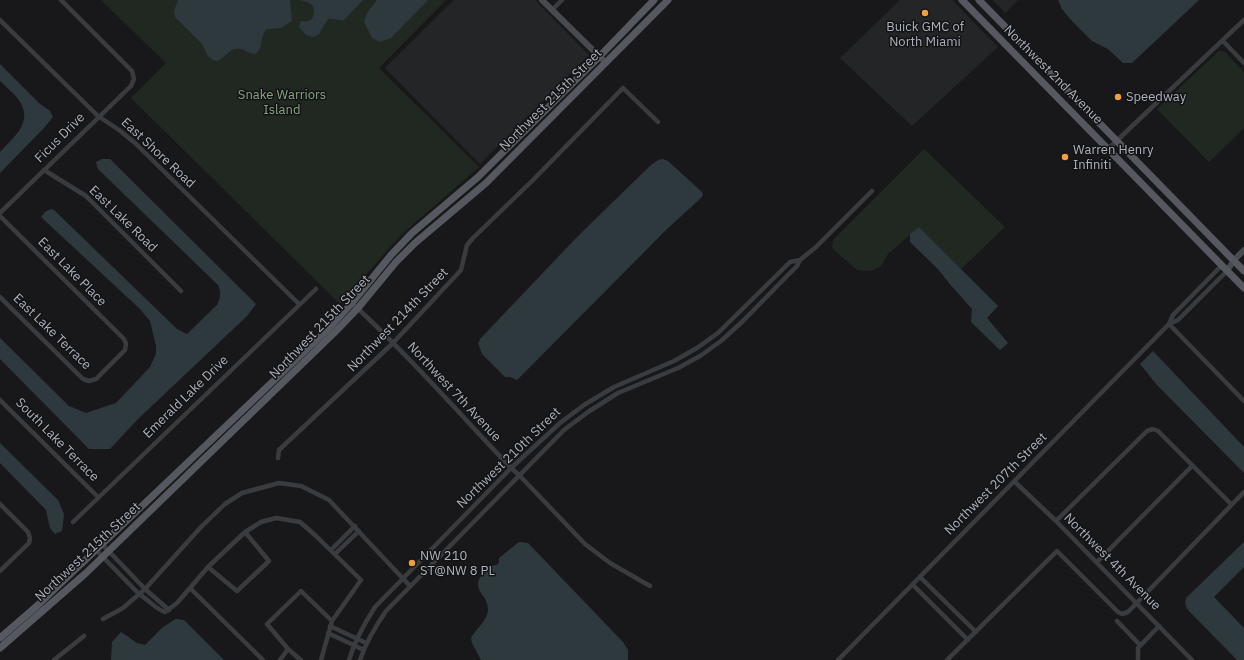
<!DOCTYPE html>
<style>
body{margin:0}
canvas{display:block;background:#18181a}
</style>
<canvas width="1244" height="660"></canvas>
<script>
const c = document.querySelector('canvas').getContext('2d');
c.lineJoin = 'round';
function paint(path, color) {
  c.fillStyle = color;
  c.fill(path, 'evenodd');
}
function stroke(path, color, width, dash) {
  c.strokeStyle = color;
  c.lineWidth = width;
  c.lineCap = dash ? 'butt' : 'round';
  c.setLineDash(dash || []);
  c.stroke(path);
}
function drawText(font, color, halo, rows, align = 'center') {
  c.font = font + ' "IBM Plex Sans",sans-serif';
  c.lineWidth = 3;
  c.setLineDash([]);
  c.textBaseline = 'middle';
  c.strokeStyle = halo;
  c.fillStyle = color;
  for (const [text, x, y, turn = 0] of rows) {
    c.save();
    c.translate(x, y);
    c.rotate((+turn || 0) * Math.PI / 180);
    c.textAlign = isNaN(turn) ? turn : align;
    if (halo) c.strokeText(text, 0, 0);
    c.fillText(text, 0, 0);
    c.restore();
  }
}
const built = new Path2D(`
 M454,0H535L589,55L480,164L385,68Z
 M900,0H952L998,47L912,126L840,58Z
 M993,0H1018L1005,13Z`);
const green = new Path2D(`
 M101,0H446L379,68L479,167L401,235L340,304L131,98L166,63Z
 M1219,51L1225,52L1244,72V128L1209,162L1157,109Z
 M924,149L1005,227L961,269L919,227L888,254L881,266L871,271L857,270L832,248L833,240Z`);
const water = new Path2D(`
 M178,0H290L292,21L281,28L267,29C259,36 264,49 255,54C249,54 245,49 240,49C230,47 225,58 217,61L213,60L208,56L202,44L175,17L174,11Z
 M300,0H363L344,20C339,21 334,18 328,19L319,34L314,37L306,35L299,27L301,21C303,21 305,22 308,21C314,20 316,9 312,5C309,2 304,1 300,0Z
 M377,0H428L391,38L380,42L372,38L364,22L367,13Z
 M1058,0H1199L1132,63H1123L1108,49L1092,41L1071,20L1062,9Z
 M0,64L40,104L50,111L53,117L43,129L0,173V152C14,137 35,121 18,99C13,92 6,87 0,81Z
 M102,159H110L256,304L247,316L137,420L110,449H89L0,359V338L69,406L86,413L116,403L150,367L156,354V346L150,321L140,309L41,217L45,212L51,209L54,210L177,329L187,334L217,305C221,298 221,292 218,285L98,169L96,162Z
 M663,159L668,161L702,192L703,194L702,197L667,229L535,362L517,380L510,377H505L482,354L478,343L481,338L578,236L651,165L658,160Z
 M919,227L998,306L987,318L1008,343L1000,350L971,322L972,309L949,283L938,269L910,242V234Z
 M1153,351L1244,447V473L1157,385L1140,364Z
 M0,443L58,500L64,514L62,531L55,534L50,528L46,510L0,463Z
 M519,542L528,543L623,642L628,650V660H481L472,643L471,638C476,628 488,621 488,609C488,604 486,601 484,597C473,583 479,577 490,566L497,565L499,562V558Z
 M1244,542V567L1214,597L1244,628V660H1237L1189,611C1185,606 1184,603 1187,597Z
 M176,619L184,620L224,660H111L112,642L121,632L137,643L145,645L163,627Z`);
const street = new Path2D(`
 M552,10L562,0
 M0,20L98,116L119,130L135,143L299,304
 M1223,41L1244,63
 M1108,149L1244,20
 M44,170L86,196L181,291
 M0,213L131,86L134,79L132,71L61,0
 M0,216L124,339L126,344L125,350L96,379L89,381L83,379L0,297
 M352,303C408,355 458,412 511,468L519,475L585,544L610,563L650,586
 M1169,324L1244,401
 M1169,324L1178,320L1227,271
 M0,400L98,497
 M278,458L279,450L393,343L461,270L467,245L473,238L533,180L623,88L658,122
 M1015,482L1056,521L1192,660
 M0,504L28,532L30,538L29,543L0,571
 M1056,521L1147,431L1153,429L1158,431L1231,504
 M73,522L316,289
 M102,544L145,589L169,610
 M96,550L139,594C148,599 155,609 165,612L177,603L208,567L245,532L261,522L276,518L300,522L316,536L361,580L332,621L321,660
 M331,550L355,526
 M335,554L359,531
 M1097,562L1192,466
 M208,567L237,591L269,561L245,532
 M920,577L976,632
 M913,585L968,640
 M191,589L263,660
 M103,619L123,608L145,589L201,527L225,504L242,493L279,483L301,486L329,500L410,586
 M1117,621L1140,645
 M330,626L366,643
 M328,633L364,650
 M54,660L84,636
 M280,660L288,649
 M301,660L288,649L267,624L301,591L332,621
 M349,660C355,640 364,624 375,607L511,468L560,423L584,405L614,387L674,361L697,348L718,333L790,262L800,260
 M360,660C366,642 375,627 386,611L564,430L588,412L618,393L678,368L700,356L721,341L743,321L785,278L797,266L800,260L816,247L872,191
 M838,660L1169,324L1173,315L1222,265
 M947,660L1057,551L1118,612L1122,614L1128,612L1244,492
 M1138,660V648L1159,626`);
const secondary = new Path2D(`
 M542,0L605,62
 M1227,271L1234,260L1244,250`);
const primary = new Path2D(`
 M962,0L1244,288
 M979,0L1244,271
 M0,638L38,605L329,328L352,303L391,255L412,233L478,177L599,57L654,0
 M0,648L86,573L335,332L358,308L396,262L415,243L486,183L668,0`);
const markers = [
 [925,13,4,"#eea13c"],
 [1118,97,4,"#eea13c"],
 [1065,157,4,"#eea13c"],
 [412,563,4,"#eea13c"]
];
const poiNames = [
 ["Buick GMC of",925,27,"center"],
 ["North Miami",925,42,"center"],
 ["Speedway",1126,97],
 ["Warren Henry",1073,150],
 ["Infiniti",1073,165],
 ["NW 210",420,556],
 ["ST@NW 8 PL",420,571]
];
const streetNames = [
 ["Northwest 2nd Avenue",1053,75,45],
 ["Northwest 215th Street",551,100,-45],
 ["Ficus Drive",60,138,-45],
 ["East Shore Road",158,153,43],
 ["East Lake Road",123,219,44],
 ["East Lake Place",72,272,45],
 ["Northwest 214th Street",398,320,-46],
 ["Northwest 215th Street",320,327,-46],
 ["East Lake Terrace",52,332,44],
 ["Northwest 7th Avenue",454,392,47],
 ["Emerald Lake Drive",186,397,-44],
 ["South Lake Terrace",57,440,45],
 ["Northwest 210th Street",509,458,-44],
 ["Northwest 207th Street",996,484,-45],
 ["Northwest 215th Street",88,552,-43],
 ["Northwest 4th Avenue",1112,562,45]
];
const parkNames = [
 ["Snake Warriors",282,95],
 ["Island",282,110]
];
paint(built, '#242527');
paint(green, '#202821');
paint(water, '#2e393e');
stroke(street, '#393b3f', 4.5);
stroke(secondary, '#474a4f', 6);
stroke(primary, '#55585e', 7);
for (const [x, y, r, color] of markers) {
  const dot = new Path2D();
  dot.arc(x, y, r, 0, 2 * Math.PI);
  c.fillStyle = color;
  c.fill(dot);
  stroke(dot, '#131315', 1.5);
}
drawText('13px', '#abb1ba', '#131315', poiNames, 'left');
drawText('13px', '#abb1ba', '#131315', streetNames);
drawText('13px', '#84a482', '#131315', parkNames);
</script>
